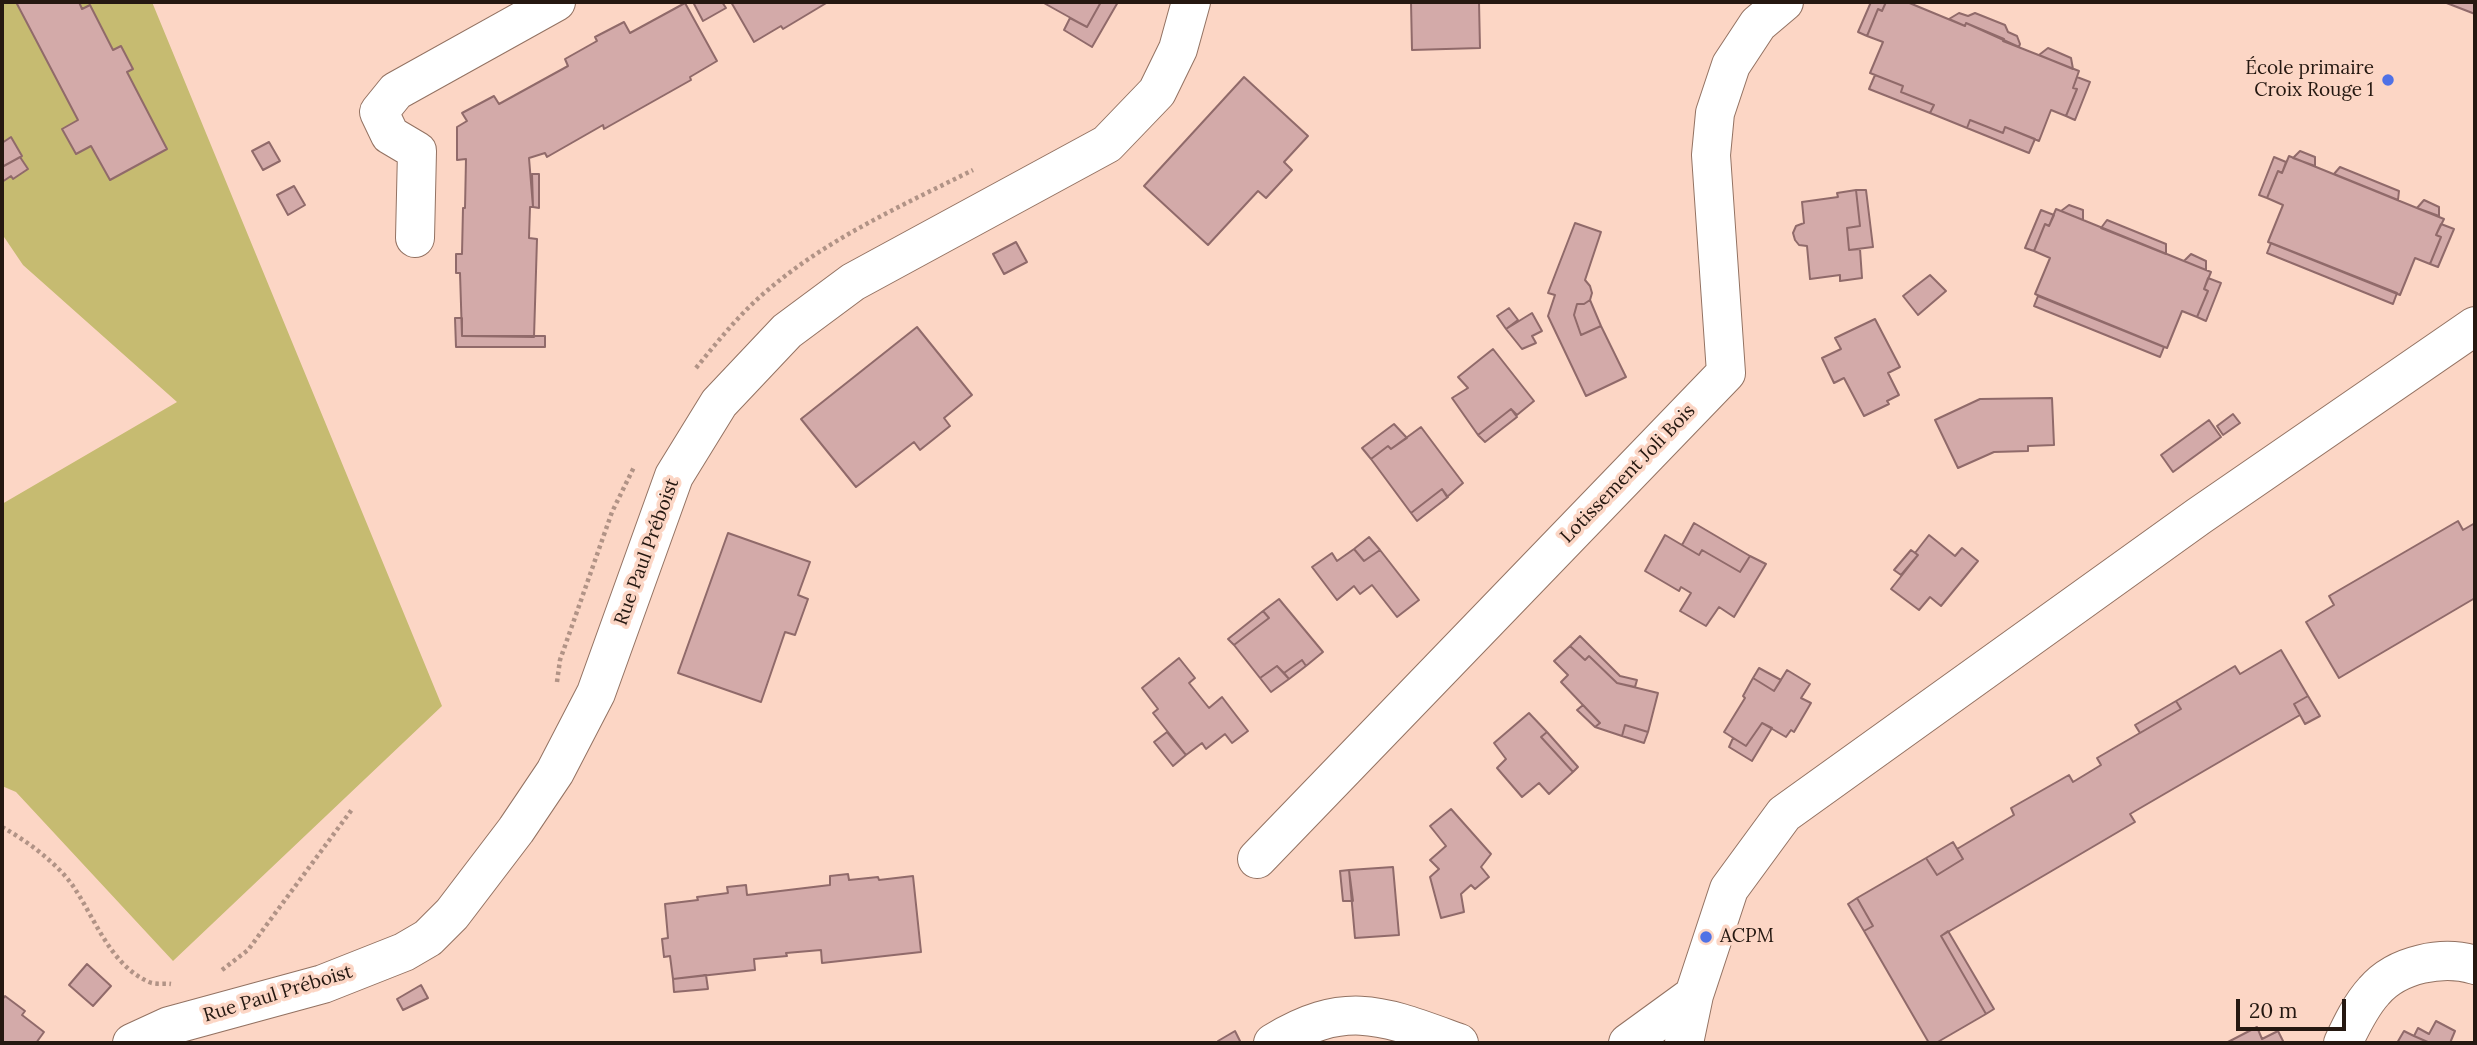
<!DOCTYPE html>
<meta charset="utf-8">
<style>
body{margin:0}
#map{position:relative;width:2477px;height:1045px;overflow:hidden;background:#fcd6c5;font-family:Lora,serif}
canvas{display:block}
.frame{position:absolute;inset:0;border:4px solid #251811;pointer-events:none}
.scale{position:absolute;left:2236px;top:999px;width:110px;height:32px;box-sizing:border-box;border:4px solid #251811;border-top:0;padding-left:9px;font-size:21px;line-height:24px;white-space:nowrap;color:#251811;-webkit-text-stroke:5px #fcd6c5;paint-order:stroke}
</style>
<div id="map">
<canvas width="2477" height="1045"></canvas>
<div class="frame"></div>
<div class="scale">20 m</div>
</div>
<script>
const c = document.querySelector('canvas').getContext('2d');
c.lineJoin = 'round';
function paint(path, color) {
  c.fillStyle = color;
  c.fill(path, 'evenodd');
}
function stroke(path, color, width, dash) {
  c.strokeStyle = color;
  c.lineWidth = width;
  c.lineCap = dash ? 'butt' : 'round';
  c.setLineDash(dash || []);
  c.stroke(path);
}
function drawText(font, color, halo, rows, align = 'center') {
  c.font = font + ' Lora,serif';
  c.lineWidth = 7;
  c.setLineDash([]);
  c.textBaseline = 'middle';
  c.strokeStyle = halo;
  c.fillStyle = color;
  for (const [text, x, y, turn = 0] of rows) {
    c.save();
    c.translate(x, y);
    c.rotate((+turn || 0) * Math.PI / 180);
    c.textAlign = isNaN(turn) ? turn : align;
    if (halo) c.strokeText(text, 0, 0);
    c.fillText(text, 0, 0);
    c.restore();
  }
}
const green = new Path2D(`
 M2,2H152L442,706L173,961L16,792L2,786V504L177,402L23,265L2,234Z`);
const building = new Path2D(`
 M16,2H79L82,9L90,5L113,50L121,46L133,69L127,72L167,149L110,180L91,146L76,154L62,129L78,120Z
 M693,2H722L726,8L703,21Z
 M731,2H828L783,29L781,26L754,42Z
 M1042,2H1101L1087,27Z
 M1101,2H1118L1092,47L1064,30L1070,18L1087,27Z
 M1411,2H1479L1480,48L1412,50Z
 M1871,2H1886L1882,11L1878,9L1867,36L1858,32Z
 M1886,2H1907L1965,26L1966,23L2004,39L2003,41L2079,71L2073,88L2077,89L2066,116L2051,110L2039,141L2005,127L2003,133L1970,120L1967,128L1930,113L1934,105L1901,92L1903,86L1870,73L1883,42L1867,36L1878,9L1882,11Z
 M2444,2H2475V14Z
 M685,3L717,61L690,77L691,80L604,129L603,125L547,157L545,153L529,158L533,207H530L529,238L537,239L534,337L462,336L460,273H456V254H462L463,208H465L466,159L457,160V127L467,121L462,113L494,96L499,104L568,66L565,59L597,41L595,37L624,22L630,33Z
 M1959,13L1968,16L1975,13L2005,25L2008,32L2017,36L2020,44L2019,47L1966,23L1965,26L1949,19Z
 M2048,48L2071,58L2073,69L2039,55Z
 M1875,75L1903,86L1901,92L1934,105L1930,113L1869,89Z
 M1244,77L1308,136L1284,162L1292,170L1266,198L1258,191L1208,245L1144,186Z
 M2077,77L2090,82L2075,120L2066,116L2077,89L2073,88Z
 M1970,120L2003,133L2005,127L2035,139L2029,153L1967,128Z
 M11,137L22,156L2,167V143Z
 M269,142L280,161L263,170L252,151Z
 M2300,151L2315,157V166L2293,158Z
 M2289,156L2444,219L2436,235L2441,237L2430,264L2415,258L2400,295L2268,242L2283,205L2267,198L2278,171L2282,173Z
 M20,157L28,169L13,179L11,176L2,182V167Z
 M2274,157L2286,162L2282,173L2278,171L2267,198L2259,195Z
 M2340,167L2399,191L2398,200L2334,174Z
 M532,174H539V208L533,207Z
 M294,186L305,205L288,215L277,195Z
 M1856,190L1860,226L1847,228L1849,250L1860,249L1862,278L1840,281V275L1810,279L1807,246L1799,245L1795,240L1793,233L1796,226L1804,223L1802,202L1838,197L1837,193Z
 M1856,190H1866L1873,247L1849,250L1847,228L1860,226Z
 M2424,200L2439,207V216L2417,208Z
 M2069,205L2083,210V220L2061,211Z
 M2056,209L2211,272L2204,289L2208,291L2197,317L2182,311L2167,348L2035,294L2050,258L2034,251L2045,224L2049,226Z
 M2041,210L2054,215L2049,226L2045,224L2034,251L2025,248Z
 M2107,220L2166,244V254L2101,228Z
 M1575,223L1601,232L1585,280L1590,286L1592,293L1590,300L1584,304H1577L1574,315L1581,335L1601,326L1626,377L1586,396L1548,316L1555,295L1548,293Z
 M2441,224L2454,229L2438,267L2430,264L2441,237L2436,235Z
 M1016,242L1027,262L1004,274L993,254Z
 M2271,243L2397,293L2393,304L2267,253Z
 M2191,254L2206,261V270L2184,261Z
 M1930,275L1946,291L1918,315L1903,296Z
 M2208,278L2221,283L2206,321L2197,317L2208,291L2204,289Z
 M2038,296L2164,347L2160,357L2034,306Z
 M1590,300L1601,326L1581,335L1574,315L1577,304H1584Z
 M1509,308L1518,320L1506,329L1497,316Z
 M1532,313L1542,331L1532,336L1536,343L1522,349L1506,329Z
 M455,318H462V336H545V347H456Z
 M1875,319L1900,367L1888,373L1899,395L1887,401L1889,404L1864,416L1844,378L1834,383L1822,358L1841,349L1835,338Z
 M917,327L972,395L944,418L950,426L920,450L914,442L856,487L801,419Z
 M1493,349L1534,401L1517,415L1511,409L1478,435L1452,398L1468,388L1458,377Z
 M2052,398L2054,445L2028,446V451L1994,452L1958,468L1935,420L1980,399Z
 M1511,409L1517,417L1485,442L1478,435Z
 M2233,414L2240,423L2223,435L2217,426Z
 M2209,420L2221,437L2173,472L2161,455Z
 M1394,424L1407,438L1391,449L1388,446L1371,459L1362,448Z
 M1421,427L1463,483L1447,497L1442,489L1411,513L1371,459L1388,446L1391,449Z
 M1442,489L1448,497L1417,521L1411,513Z
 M2458,521L2463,530L2475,523V598L2339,678L2306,622L2334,605L2329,596Z
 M1694,523L1750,556L1740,572L1702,550L1699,555L1682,545Z
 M728,533L810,562L798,595L808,599L795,635L785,632L761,702L678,673Z
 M1665,535L1699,555L1702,550L1740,572L1750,556L1766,564L1734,617L1719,607L1706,626L1680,611L1691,593L1681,587L1679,591L1645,571Z
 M1929,535L1955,556L1962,548L1978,561L1941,606L1930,597L1919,610L1891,589L1918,555L1915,553Z
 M1369,537L1380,550L1364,561L1354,549Z
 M1354,549L1364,561L1380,550L1419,600L1397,617L1372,585L1360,594L1354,586L1337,600L1312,567L1332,553L1337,561Z
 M1911,550L1918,555L1901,575L1894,570Z
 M1279,599L1323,652L1306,666L1302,660L1284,673L1277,666L1260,678L1234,645L1269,618L1263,611Z
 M1263,611L1269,618L1234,645L1228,639Z
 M1580,636L1620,676L1637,680L1635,687L1617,683L1589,656L1585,660L1570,646Z
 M1570,646L1585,660L1589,656L1617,683L1658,693L1648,732L1625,725L1622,736L1595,727L1600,723L1561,682L1568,675L1554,661Z
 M2281,650L2308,696L2294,704L2300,715L2130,814L2135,822L1941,936L1986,1014L1936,1043H1929L1864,931L1873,926L1857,898L1926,858L1937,875L1963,859L1957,849L2014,815L2011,808L2069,775L2073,782L2101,765L2097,758L2181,709L2176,701L2235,666L2240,674Z
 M1179,658L1195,678L1189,683L1209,708L1222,697L1248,731L1232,743L1225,734L1206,749L1202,743L1186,755L1153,713L1158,709L1142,688Z
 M1302,660L1306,666L1289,679L1284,673Z
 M1277,666L1289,679L1271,692L1260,678Z
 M1759,668L1781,680L1774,691L1753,678Z
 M1787,670L1810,684L1801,698L1811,703L1794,732L1791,730L1786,737L1762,723L1746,746L1724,732L1745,698L1743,696L1753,678L1774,691Z
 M2308,696L2320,716L2305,724L2294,704Z
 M2176,701L2181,709L2140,733L2135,725Z
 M1583,705L1600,723L1595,727L1577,710Z
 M1529,713L1547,732L1541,737L1573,772L1549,794L1539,783L1522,797L1497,768L1506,759L1494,743Z
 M1762,723L1772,728L1752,761L1729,747L1733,738L1746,746Z
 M1625,725L1648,732L1644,743L1622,736Z
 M1167,732L1186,755L1173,766L1154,742Z
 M1547,732L1578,767L1573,772L1541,737Z
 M1451,809L1491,854L1481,867L1489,877L1475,889L1471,885L1461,894L1464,912L1441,918L1430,877L1439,869L1430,860L1446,846L1430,826Z
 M1953,842L1963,859L1937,875L1926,858Z
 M1393,867L1399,935L1355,938L1349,870Z
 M1349,870L1353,901H1343L1340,871Z
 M848,874L849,880L878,877L879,880L913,876L921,952L822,963L821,950L786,953L787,956L754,959L755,970L673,979L670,956L664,957L662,939L668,938L665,904L698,900L697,897L728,893L727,887L746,885L747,895L830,885V876Z
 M1857,898L1873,926L1864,931L1848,904Z
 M1948,931L1994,1009L1986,1014L1941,936Z
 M87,964L111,986L93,1006L69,985Z
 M706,975L708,989L674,992L673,979Z
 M421,985L428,998L403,1010L397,999Z
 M5,996L25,1011L22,1015L44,1032L36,1043H2V1000Z
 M2436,1021L2455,1031L2450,1043H2430L2414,1036L2418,1028L2429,1034Z
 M2257,1027L2262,1039L2278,1031L2284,1043H2226Z
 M1235,1031L1241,1043H1219L1218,1041Z
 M2404,1031L2414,1036L2430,1043H2397Z`);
const path = new Path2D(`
 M696,368C719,340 741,312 769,289C829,238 903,205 973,170
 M557,682L560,660L612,512L634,467
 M2,827C27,841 56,862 73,886C95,918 110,965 149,982C156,985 164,983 171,984
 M222,970L248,950L353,808`);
const minor = new Path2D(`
 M415,238L417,151L390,135L379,112L396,91L556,2
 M1257,859L1726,373L1711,155L1715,113L1731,65L1758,24L1784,2
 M132,1043L169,1026L323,984L404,952L428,938L452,914L516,830L555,772L596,693L674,476L719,403L787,331L853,282L1107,144L1157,92L1178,49L1191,2
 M1273,1043C1347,998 1384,1016 1459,1043
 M1628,1043L1694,995
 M1684,1043L1694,995L1729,889L1784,814L2199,516L2475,326
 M2343,1043C2351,1026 2361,1005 2374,991C2397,964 2443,955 2475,965`);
const markers = [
 [2388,80,7,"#4f71e6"],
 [1706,937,7,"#4f71e6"]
];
const poiNames = [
 ["École primaire",2374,69],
 ["Croix Rouge 1",2374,91],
 ["ACPM",1720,937,"left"]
];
const streetNames = [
 ["Lotissement Joli Bois",1628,474,-46],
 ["Rue Paul Préboist",647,552,-70],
 ["Rue Paul Préboist",278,994,-17]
];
paint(green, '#c6bb71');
paint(building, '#d3aaa9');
stroke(building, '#906a6a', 2);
stroke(minor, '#937262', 40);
stroke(path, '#b19386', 4.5, [3.5, 3.5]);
stroke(minor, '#fff', 38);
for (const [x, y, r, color] of markers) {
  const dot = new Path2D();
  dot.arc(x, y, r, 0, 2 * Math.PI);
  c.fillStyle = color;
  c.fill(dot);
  stroke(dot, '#fcd6c5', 2.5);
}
drawText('19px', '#251811', '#fcd6c5', poiNames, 'right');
drawText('19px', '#251811', '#fcd6c5', streetNames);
</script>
